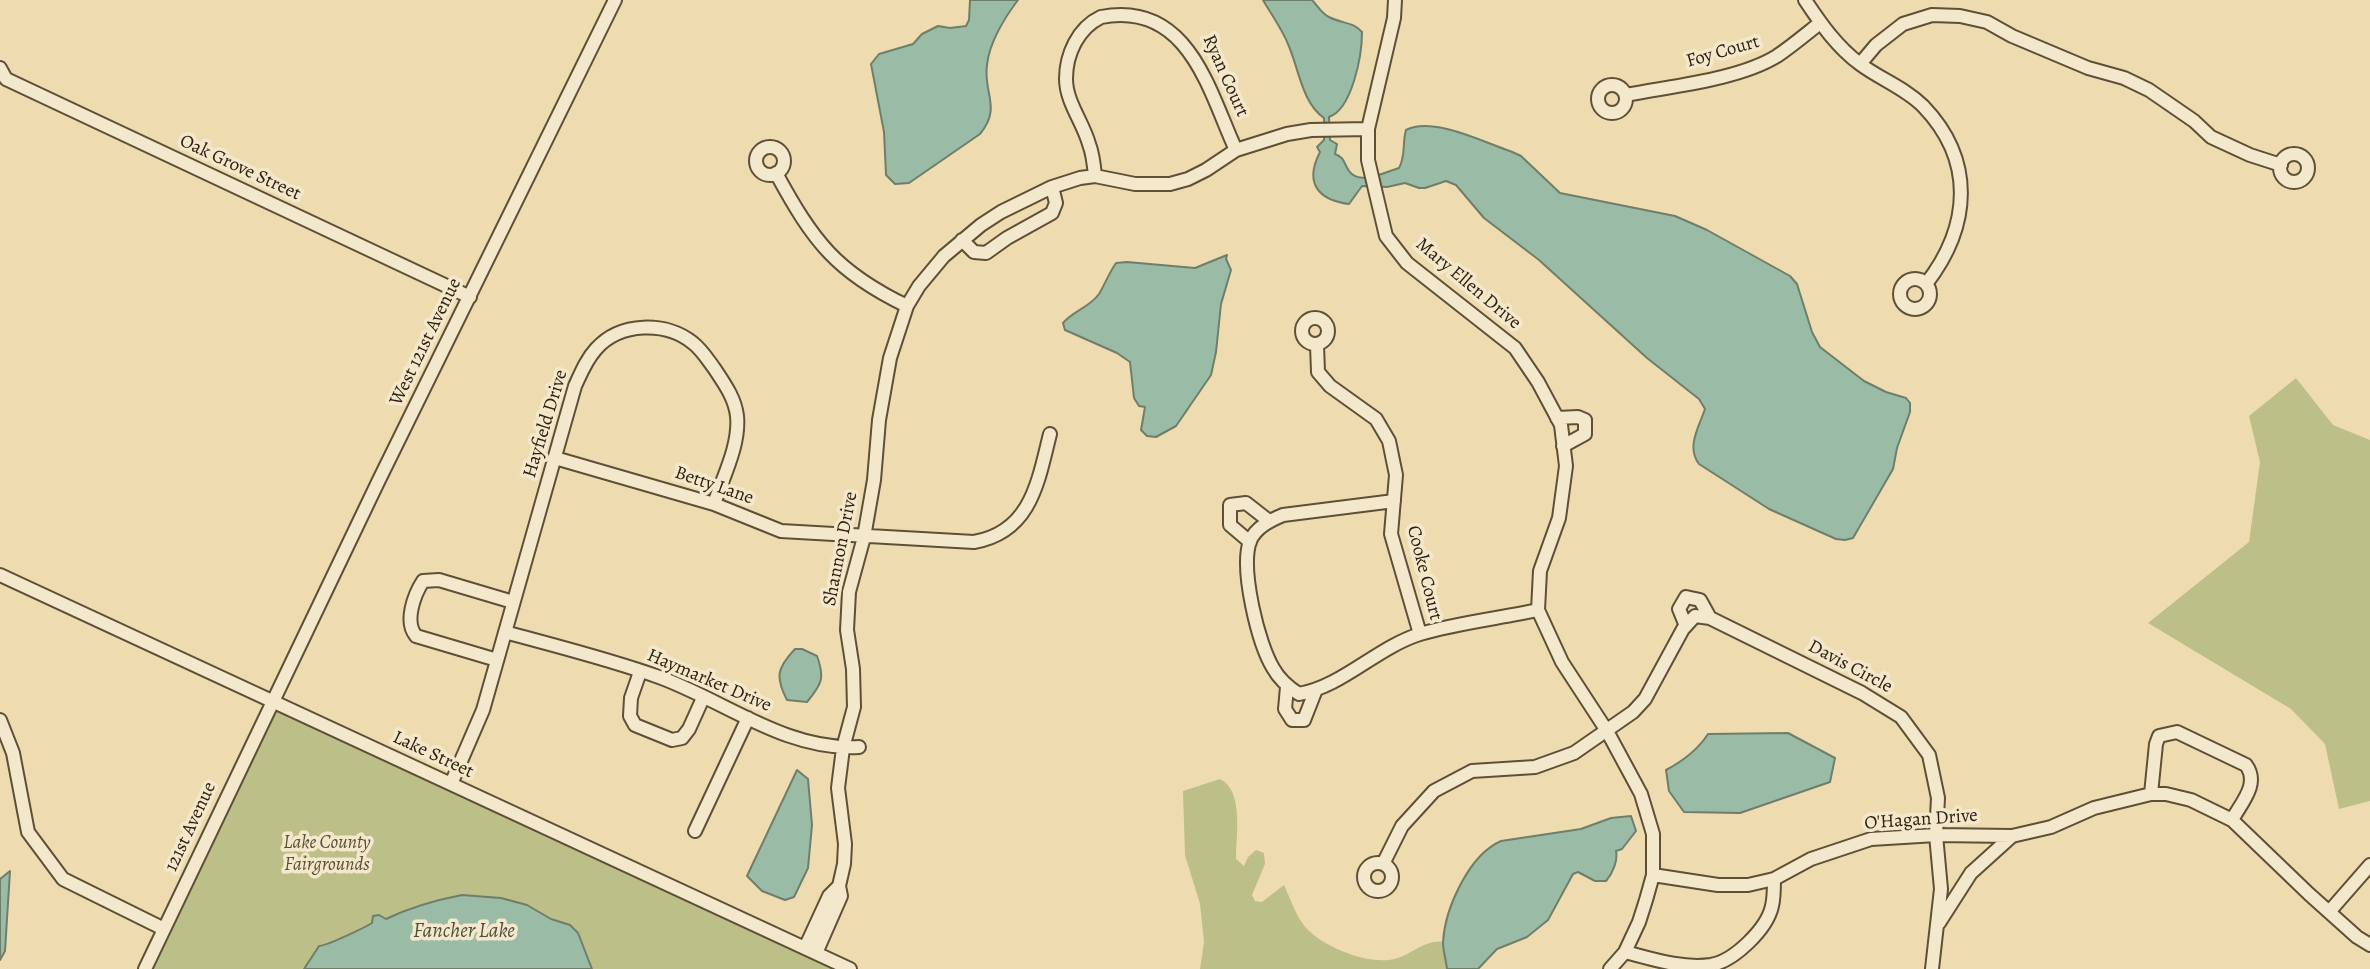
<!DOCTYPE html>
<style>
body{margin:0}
canvas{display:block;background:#eedcb0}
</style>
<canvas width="2370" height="969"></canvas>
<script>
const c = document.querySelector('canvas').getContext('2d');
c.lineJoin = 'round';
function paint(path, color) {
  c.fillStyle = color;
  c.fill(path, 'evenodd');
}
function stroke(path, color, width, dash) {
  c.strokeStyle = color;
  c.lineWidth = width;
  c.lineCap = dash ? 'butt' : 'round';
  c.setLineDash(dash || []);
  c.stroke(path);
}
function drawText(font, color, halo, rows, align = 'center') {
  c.font = font + ' Alegreya,serif';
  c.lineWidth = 7;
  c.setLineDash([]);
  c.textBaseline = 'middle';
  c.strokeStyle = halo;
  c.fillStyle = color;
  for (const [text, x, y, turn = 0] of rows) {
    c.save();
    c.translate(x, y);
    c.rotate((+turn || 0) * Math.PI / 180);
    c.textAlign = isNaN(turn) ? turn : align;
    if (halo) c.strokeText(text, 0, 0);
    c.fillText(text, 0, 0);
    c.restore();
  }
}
const green = new Path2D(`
 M2296,378L2333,425L2370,440V801L2339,809L2325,744L2291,709L2148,623L2249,542L2260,462L2249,416Z
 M272,702L848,969H144Z
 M1220,779C1244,790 1236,837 1236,859L1244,866L1248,857L1256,850L1264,853L1265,864L1252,895L1255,901L1262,902L1284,885C1291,900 1296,917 1307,929C1326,948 1371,967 1398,958C1413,953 1427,939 1443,942L1447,969H1200L1204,942L1200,904L1185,855L1183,791Z`);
const water = new Path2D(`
 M970,0H1018C1005,17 989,43 987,65C983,94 1002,107 980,134L909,183L895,184L886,175L884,132L871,64L879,54L913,44L922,34L938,26L950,28L966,26L969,20Z
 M1263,0H1312C1318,6 1321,13 1329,17C1342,24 1352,21 1362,32C1362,56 1352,109 1329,117L1330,140L1337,144L1335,154C1345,158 1343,162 1349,171C1360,186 1385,172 1399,168C1406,156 1402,143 1406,130C1432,116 1483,142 1510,151L1521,156L1560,193L1675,216L1707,230L1790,276L1797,284L1812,332L1820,347L1864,381L1886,392L1906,398L1910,403V412L1897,448L1893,469L1853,538L1845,540L1836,539L1769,509L1699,464C1686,447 1699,427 1705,409L1699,399L1647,358L1539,260L1484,218L1456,185L1446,181L1425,188H1419L1405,183L1387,187L1362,186L1349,204C1318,200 1304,183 1320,152L1317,147L1324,140V118C1302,103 1299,69 1288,44C1282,29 1271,14 1263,0Z
 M1227,255L1226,259L1231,270L1221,304L1216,352L1211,375L1176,426L1156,437L1147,436L1141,430L1145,407L1139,406L1134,398L1130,362L1117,353L1065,330L1063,323C1073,311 1090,307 1099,294C1105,284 1109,273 1116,263L1127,262L1195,268Z
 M795,649H802L817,656C825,678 822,684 807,702L787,700C775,677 777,668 795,649Z
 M1788,733L1835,758L1830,782L1740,813L1684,812L1669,791L1666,770C1683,761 1697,751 1708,734Z
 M797,770L808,779L812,825L808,868L794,897L785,900L762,891L747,876Z
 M1631,816L1636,831L1622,849L1616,851C1618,860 1613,873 1606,881H1595L1578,872L1573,874L1548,920L1527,937L1497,949L1478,969H1447C1446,960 1443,951 1443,942C1445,908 1469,855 1501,841L1581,829L1611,818Z
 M10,871L5,951L0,960V879Z
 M462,895L501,898L527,905L551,919L570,925L578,933L592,969H304L319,946C326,946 364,928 372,923L373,916L379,915L386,919C411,907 436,900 462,895Z`);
const minor = new Path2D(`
 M1395,0L1394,18L1368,129V160L1386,236L1407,263L1515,348L1538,382L1561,425L1566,466L1559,518L1540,571L1538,610L1562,662L1607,731L1641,794L1653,834V875L1646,900L1639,922L1625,952L1610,969
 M1805,0C1821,24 1837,47 1860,64C1880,79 1905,88 1923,106C1975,160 1971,226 1926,284
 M1860,64L1876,45L1903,24L1932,15L1960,16L1987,22L2012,36L2088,68L2124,78L2149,90L2194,121L2211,137L2250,155L2281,165
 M0,68L6,79L470,297
 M1598 99a14 14 0 1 1 28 0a14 14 0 1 1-28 0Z
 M1626,95C1671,86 1738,80 1777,56C1792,46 1806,34 1820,23
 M756 161a14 14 0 1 1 28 0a14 14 0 1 1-28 0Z
 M2280 168a14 14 0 1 1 28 0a14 14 0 1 1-28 0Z
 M776,173C813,241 836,272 907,306
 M1095,176C1094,165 1093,154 1089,144C1083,122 1066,102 1066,79C1066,54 1078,28 1101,17C1190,0 1210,95 1236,150
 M962,240L974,252L986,253L1007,238L1052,213L1056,203L1052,187
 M1900 294a15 15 0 1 1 30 0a15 15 0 1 1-30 0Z
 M1302 331a13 13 0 1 1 26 0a13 13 0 1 1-26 0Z
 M1317,345L1318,372L1330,386L1376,419L1389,441L1396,475L1391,534L1420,634
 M1557,418L1578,417L1585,420V434L1563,446
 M555,458L714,504L781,531L974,542C1031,532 1038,482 1050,434
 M1394,501L1283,515C1271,520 1256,527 1250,541C1240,569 1258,643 1273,668C1279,679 1288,687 1299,694C1343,686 1376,648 1420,634C1456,623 1501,618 1538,610
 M1250,542L1230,525V505L1246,503L1269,521
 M0,575L850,969
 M1686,626L1679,609L1686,597L1700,600L1710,618
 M505,632C556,646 609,659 659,677C725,701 786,751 859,747
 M497,660L416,636C404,622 414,595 423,581L439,580L513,602
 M640,672L631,698L630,716L635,725L672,740L682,738L689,729L703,698
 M1287,687L1285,709L1292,720H1304L1315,692
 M0,720L13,753L28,832L63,879L164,929
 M451,784L483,710L575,386C581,373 586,360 596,349C620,322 666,321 693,343C702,350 708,360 714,368C724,383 735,398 737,416C740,445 723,477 714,504
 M2151,794L2156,744L2159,736L2177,732L2246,765C2260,784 2241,803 2232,820
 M695,831L748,718
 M1364 877a14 14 0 1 1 28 0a14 14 0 1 1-28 0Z
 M1383,864L1402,826L1434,791L1472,771L1535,767L1574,753L1633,712L1645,699L1683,629L1695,616L1710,618L1862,693L1901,717L1929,755L1938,798L1936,835L1941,889L1932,969
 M1653,875L1718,885H1748L1774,879L1811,859L1871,839L1936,835L2012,836L2051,827L2094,808L2151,794H2166L2191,800L2232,820L2309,894L2357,937L2370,945
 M2329,912L2370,865
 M1939,923L1971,873L2012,836
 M805,948L829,896L839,886
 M1625,952C1652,959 1682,969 1711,965C1734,961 1767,929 1772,906C1774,898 1774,888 1774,879
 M816,953L841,896L839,886L844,864L845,844L838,788L843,748L854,707L853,669L847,630L849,592L864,537L874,480L879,420L890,358L907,306L919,286L944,256L981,225L1001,212L1052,187L1080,178L1095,176L1135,184H1170L1188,179L1206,170L1236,150L1287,134L1311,130L1368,129
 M145,969L378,482L615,0`);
const streetNames = [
 ["Foy Court",1723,52,-16],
 ["Ryan Court",1225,76,66],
 ["Oak Grove Street",240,168,25],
 ["Mary Ellen Drive",1468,284,40],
 ["West 121st Avenue",426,342,-64],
 ["Hayfield Drive",546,424,-73],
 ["Betty Lane",714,486,19],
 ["Shannon Drive",841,549,-79],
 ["Cooke Court",1424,573,76],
 ["Davis Circle",1850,667,28],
 ["Haymarket Drive",709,681,23],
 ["Lake Street",433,755,25],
 ["O'Hagan Drive",1921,820,-4],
 ["121st Avenue",191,827,-65]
];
const parkNames = [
 ["Lake County",327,843],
 ["Fairgrounds",327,865]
];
const waterNames = [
 ["Fancher Lake",464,932]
];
paint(green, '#bdbf88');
paint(water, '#9abca7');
stroke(water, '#6f7e6a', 2);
stroke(minor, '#5e5037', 16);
stroke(minor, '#f4e8cc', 12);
drawText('19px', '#2e210f', '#f4e8cc', streetNames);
drawText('italic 19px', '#595033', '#f4e8cc', parkNames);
drawText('italic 21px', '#4e503d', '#f4e8cc', waterNames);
</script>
